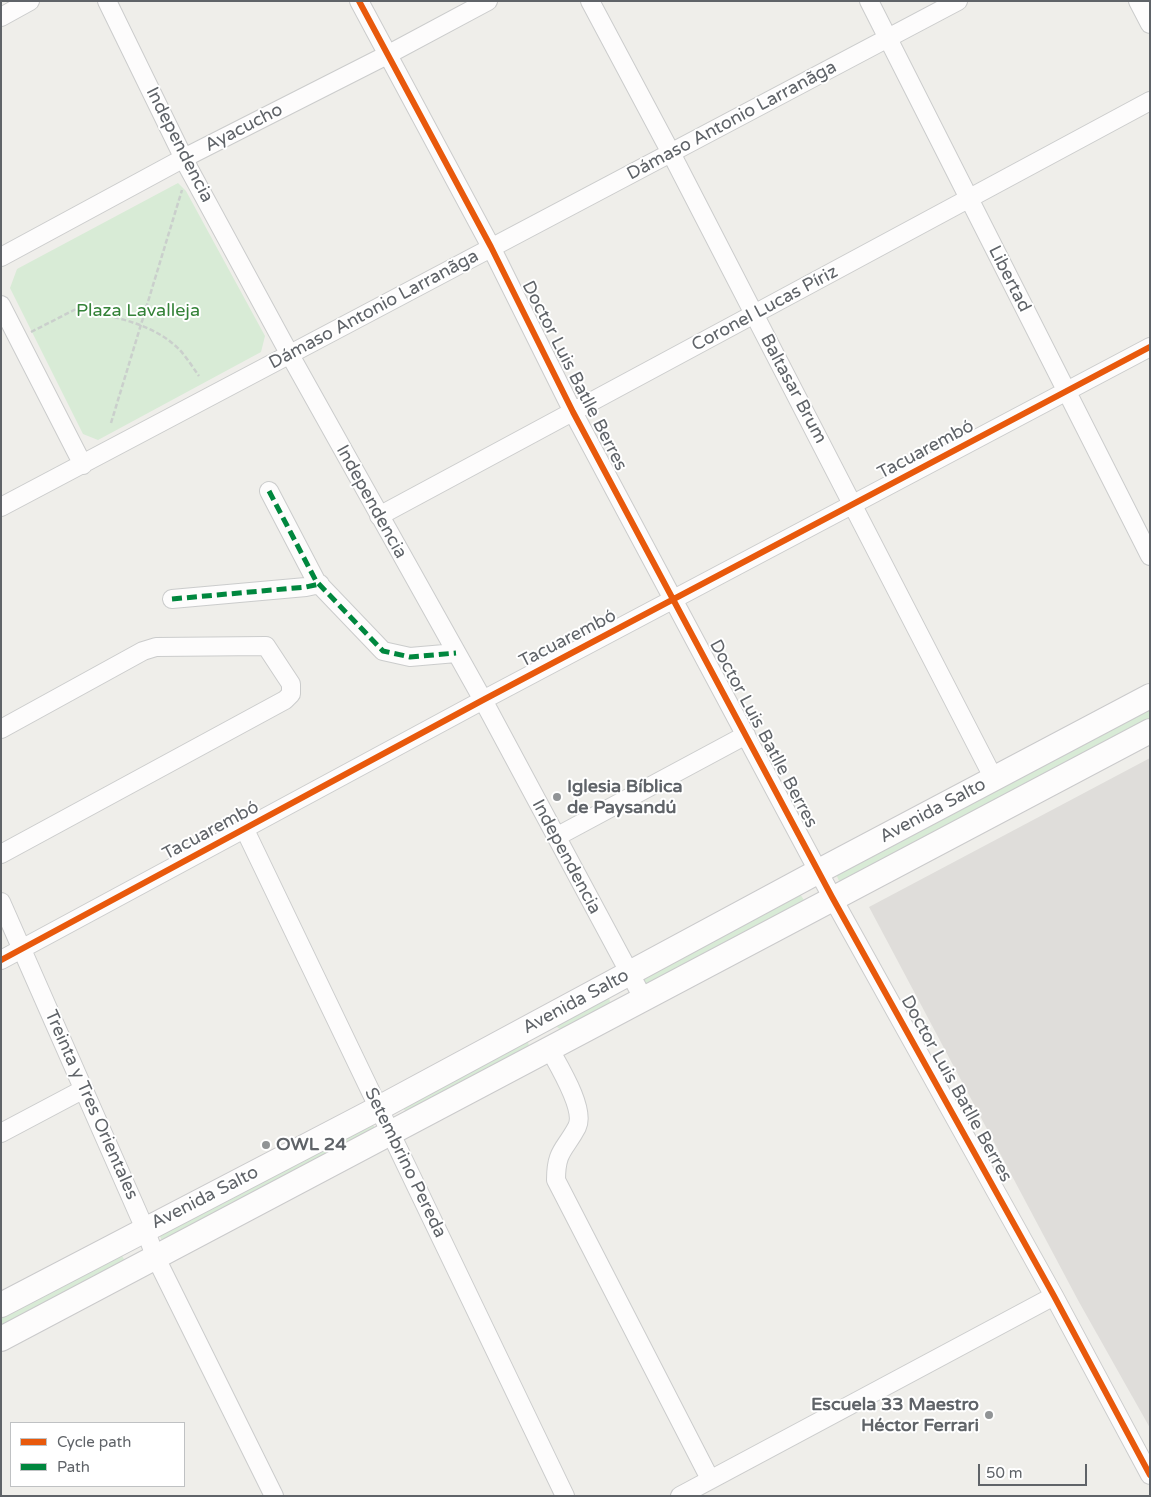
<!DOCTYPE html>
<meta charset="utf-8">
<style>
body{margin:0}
#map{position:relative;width:1151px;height:1497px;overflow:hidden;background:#efeeea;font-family:"Varela Round",sans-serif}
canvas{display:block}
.frame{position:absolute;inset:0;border:2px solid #5f6368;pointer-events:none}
.legend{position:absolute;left:10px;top:1422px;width:175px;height:65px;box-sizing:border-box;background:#fff;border:1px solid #bfc1c3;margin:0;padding:6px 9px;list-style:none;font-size:15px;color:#5f6368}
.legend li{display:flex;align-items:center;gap:10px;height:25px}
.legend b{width:25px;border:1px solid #bfc1c3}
.scale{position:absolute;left:978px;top:1464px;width:109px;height:22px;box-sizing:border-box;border:2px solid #5f6368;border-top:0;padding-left:6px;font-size:15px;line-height:18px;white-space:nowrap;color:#5f6368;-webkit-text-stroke:4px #fff;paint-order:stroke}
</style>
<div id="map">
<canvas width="1151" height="1497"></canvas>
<div class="frame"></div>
<ul class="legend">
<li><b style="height:6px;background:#e8590c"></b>Cycle path</li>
<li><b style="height:6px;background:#00873e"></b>Path</li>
</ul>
<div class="scale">50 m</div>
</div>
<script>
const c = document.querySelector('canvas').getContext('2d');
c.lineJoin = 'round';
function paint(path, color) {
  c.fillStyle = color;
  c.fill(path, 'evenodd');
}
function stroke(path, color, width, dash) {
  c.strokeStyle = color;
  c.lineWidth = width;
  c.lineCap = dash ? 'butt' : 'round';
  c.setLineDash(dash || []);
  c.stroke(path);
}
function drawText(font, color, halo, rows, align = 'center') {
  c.font = font + ' "Varela Round",sans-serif';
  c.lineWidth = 4;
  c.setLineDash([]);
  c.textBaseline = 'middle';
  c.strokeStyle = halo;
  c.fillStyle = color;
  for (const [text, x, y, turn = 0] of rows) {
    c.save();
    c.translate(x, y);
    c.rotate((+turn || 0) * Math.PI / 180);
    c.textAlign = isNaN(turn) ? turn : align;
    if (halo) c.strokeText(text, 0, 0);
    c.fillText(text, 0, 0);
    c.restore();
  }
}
const industrial = new Path2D(`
 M1150,758V1428L1079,1302L869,907Z`);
const green = new Path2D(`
 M178,183L186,191L265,336L261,352L98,440L83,434L10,288L17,269Z
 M1150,703V720L845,882L839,881L836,874Z
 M800,894L804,900L801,906L650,985L649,983L645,984L642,978Z
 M609,997L611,1007L564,1032L557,1027V1024Z
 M528,1041L529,1047L406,1111L403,1109V1106Z
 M371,1121L377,1132L164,1246L159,1234Z
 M120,1252L126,1263L1,1328V1315Z`);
const path = new Path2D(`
 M31,332L78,308C108,316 147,322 172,343C183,351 191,365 199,376
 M111,423L182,190`);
const street = new Path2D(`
 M107,1L189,169L290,355L483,700L643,998
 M359,1L491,247L573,412L832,897L1054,1296L1150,1475
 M590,1L671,153L994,779
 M869,1L1150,556
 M1138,1L1150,24
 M1,17L30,1
 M1,257L184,158L389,54L488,1
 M1,305L83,465
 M269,491L316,581L383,651L410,657L456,653
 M1,507L958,1
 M379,516L1150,101
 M172,599L306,587L320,584
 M1,729L143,651L156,647L266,646L291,684V694L285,700L1,854
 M245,830L565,1496
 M556,837L746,735
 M1,902L145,1229L155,1256L274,1496
 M1,960L483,700L1150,347
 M549,1048C558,1065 586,1109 577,1127C565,1150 556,1150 556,1180L710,1479
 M1,1133L84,1089
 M680,1496L1054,1296`);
const secondary = new Path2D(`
 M1,1305L379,1108L819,871L1150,696
 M1,1339L1150,731`);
const quiet = new Path2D(`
 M269,491L316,581L383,651L410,657L456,653
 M172,599L306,587L320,584`);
const cycleway = new Path2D(`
 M359,1L491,247L573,412L832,897L1054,1296L1150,1475
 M1,960L483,700L1150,347`);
const markers = [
 [557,797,5,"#919496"],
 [266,1145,5,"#919496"],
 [989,1415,5,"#919496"]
];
const streetNames = [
 ["Dámaso Antonio Larranãga",732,121,-28],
 ["Ayacucho",244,128,-27],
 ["Independencia",179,145,63],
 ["Libertad",1009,279,63],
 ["Coronel Lucas Píriz",765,309,-28],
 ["Dámaso Antonio Larranãga",374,310,-28],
 ["Doctor Luis Batlle Berres",574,376,63],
 ["Baltasar Brum",793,389,62],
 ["Tacuarembó",926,450,-28],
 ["Independencia",371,502,61],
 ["Tacuarembó",568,639,-27],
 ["Doctor Luis Batlle Berres",763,734,62],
 ["Avenida Salto",933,811,-28],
 ["Tacuarembó",211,831,-28],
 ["Independencia",566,857,62],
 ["Avenida Salto",576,1002,-28],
 ["Doctor Luis Batlle Berres",956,1089,61],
 ["Treinta y Tres Orientales",91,1105,66],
 ["Setembrino Pereda",405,1163,64],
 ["Avenida Salto",205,1198,-27]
];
const parkNames = [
 ["Plaza Lavalleja",138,311]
];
const poiNames = [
 ["Iglesia Bíblica",567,787],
 ["de Paysandú",567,808],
 ["OWL 24",276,1145],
 ["Escuela 33 Maestro",979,1405,"right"],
 ["Héctor Ferrari",979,1426,"right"]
];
paint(industrial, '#dfddda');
paint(green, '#d8ebd6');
stroke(street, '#cbcccc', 20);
stroke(secondary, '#cacacb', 26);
stroke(path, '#cacfcc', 2.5, [5, 2.5]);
stroke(street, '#fdfcfc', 18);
stroke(secondary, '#fdfcfc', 24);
stroke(quiet, '#00873e', 5, [10, 5]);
stroke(cycleway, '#e8590c', 6);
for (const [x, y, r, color] of markers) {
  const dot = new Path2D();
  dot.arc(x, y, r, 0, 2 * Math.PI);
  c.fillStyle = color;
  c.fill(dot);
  stroke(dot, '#fff', 2);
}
drawText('18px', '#5f6368', '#fff', streetNames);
drawText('18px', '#348238', '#fff', parkNames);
drawText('bold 18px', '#5f6368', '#fff', poiNames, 'left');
</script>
